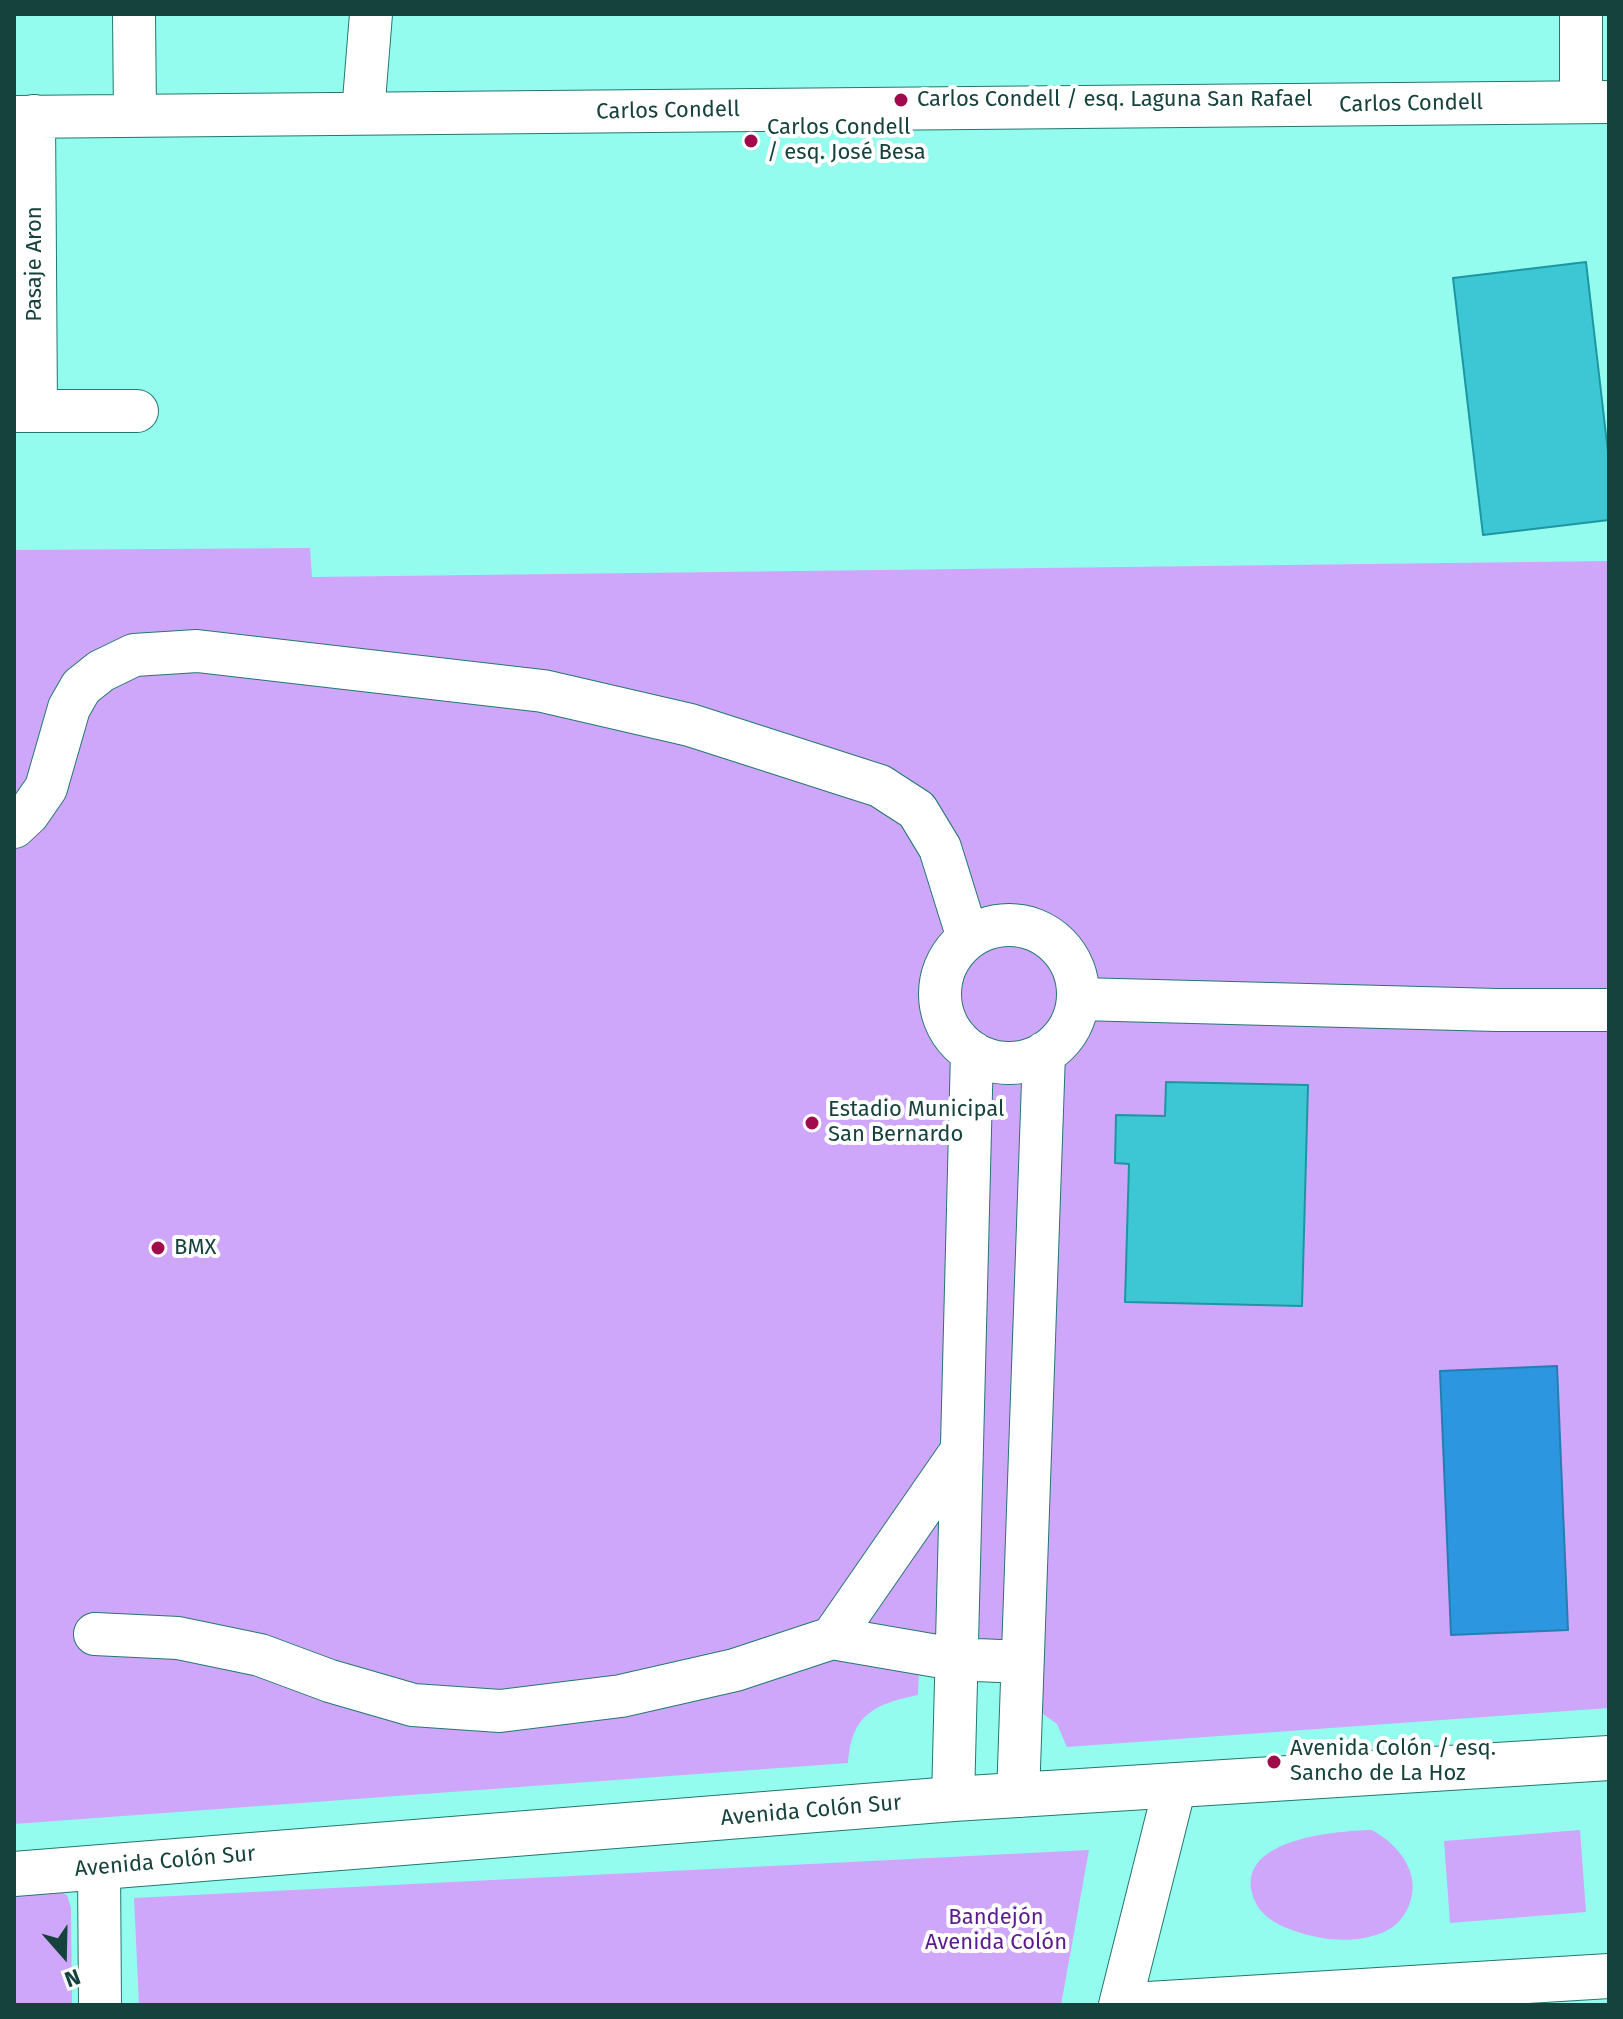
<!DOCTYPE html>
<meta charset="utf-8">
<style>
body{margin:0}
#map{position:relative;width:1623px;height:2019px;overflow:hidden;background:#94fcee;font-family:"Fira Sans",sans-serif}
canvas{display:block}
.frame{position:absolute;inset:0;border:16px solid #15423d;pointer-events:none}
.north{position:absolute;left:24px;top:1915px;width:80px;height:80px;-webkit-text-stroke:6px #fff;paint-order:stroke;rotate:160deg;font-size:22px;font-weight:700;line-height:32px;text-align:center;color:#15423d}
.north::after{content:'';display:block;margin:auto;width:28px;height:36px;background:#15423d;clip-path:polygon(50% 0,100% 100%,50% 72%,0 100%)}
</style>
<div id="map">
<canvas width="1623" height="2019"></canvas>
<div class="frame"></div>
<div class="north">N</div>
</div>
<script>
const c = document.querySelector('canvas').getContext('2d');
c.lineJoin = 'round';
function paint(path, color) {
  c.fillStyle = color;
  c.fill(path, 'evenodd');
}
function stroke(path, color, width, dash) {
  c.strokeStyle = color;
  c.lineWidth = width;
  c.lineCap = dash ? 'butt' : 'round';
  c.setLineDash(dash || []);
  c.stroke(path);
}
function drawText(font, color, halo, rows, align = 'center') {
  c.font = font + ' "Fira Sans",sans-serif';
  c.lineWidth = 8;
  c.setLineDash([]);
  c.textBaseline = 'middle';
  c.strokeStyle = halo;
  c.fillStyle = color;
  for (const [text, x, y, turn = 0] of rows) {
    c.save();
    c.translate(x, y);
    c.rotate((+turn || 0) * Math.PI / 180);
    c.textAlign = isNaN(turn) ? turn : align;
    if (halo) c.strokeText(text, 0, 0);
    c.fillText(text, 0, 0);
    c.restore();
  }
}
const green = new Path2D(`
 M310,548L312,577L1609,561V1708L1067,1747L1057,1724L1032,1706V1679L919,1669L918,1695C874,1704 851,1715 848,1763L14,1824V550Z
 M1372,1830C1401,1846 1424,1877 1407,1910C1402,1919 1395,1927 1386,1931C1354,1946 1316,1940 1284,1927C1269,1920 1256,1910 1252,1893C1239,1838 1337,1831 1372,1830Z
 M1580,1830L1586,1912L1450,1923L1444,1841Z
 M1089,1850L1061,2005H139L134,1898Z
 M61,1892L67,1895L71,1908L72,2005H14V1893Z`);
const water = new Path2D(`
 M1557,1366L1568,1630L1451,1635L1440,1371Z`);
const building = new Path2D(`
 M1586,262L1609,461V520L1483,535L1453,278Z
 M1166,1082L1308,1085L1302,1306L1125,1302L1129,1164L1115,1163L1116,1115L1165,1116Z`);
const minor = new Path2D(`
 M134,14L135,115
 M1581,14V102
 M363,113L371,14
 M34,116L36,411
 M14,117L1609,102
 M14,411H137
 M14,827L28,814L46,788L69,708L81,687L101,671L134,655L197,651L543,691L690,725L880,786L917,810L940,848L968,938
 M940 994a69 69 0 1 1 138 0a69 69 0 1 1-138 0Z
 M1079,999L1497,1010H1609
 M95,1634L178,1638L260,1655L330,1681L413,1705L500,1711L621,1696L735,1670L832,1638L954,1659L1022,1662
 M832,1638L960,1453
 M1018,1796L1044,1053
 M953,1799L972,1052
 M99,1867L100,2005
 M1120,2005L1175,1786`);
const major = new Path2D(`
 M14,1874L953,1799L1609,1758
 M1132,2005L1609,1976`);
const markers = [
 [901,100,8,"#a20b4b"],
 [751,141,8,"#a20b4b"],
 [812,1123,8,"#a20b4b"],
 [158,1248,8,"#a20b4b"],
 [1274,1762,8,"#a20b4b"]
];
const poiNames = [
 ["Carlos Condell / esq. Laguna San Rafael",917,100],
 ["Carlos Condell",767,128],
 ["/ esq. José Besa",767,153],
 ["Estadio Municipal",828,1110],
 ["San Bernardo",828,1135],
 ["BMX",174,1248],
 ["Avenida Colón / esq.",1290,1749],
 ["Sancho de La Hoz",1290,1774]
];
const streetNames = [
 ["Carlos Condell",1411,104,-1],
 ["Carlos Condell",668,111,-1],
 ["Pasaje Aron",35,264,-90],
 ["Avenida Colón Sur",811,1811,-5],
 ["Avenida Colón Sur",165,1862,-5]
];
const parkNames = [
 ["Bandejón",996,1918],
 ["Avenida Colón",996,1943]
];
paint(green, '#cea7fb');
paint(water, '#2d96e1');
stroke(water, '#267db0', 2);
paint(building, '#3dc7d5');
stroke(building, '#1d96a1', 2);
stroke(minor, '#24776e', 44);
stroke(major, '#24776e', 46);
stroke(minor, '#fff', 42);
stroke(major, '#fff', 44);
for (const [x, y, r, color] of markers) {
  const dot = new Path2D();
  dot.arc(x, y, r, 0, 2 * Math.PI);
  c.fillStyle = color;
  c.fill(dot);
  stroke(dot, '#fff', 3);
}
drawText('22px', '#15423d', '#fff', poiNames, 'left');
drawText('22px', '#15423d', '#fff', streetNames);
drawText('22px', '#5b1a8d', '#fff', parkNames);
</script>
